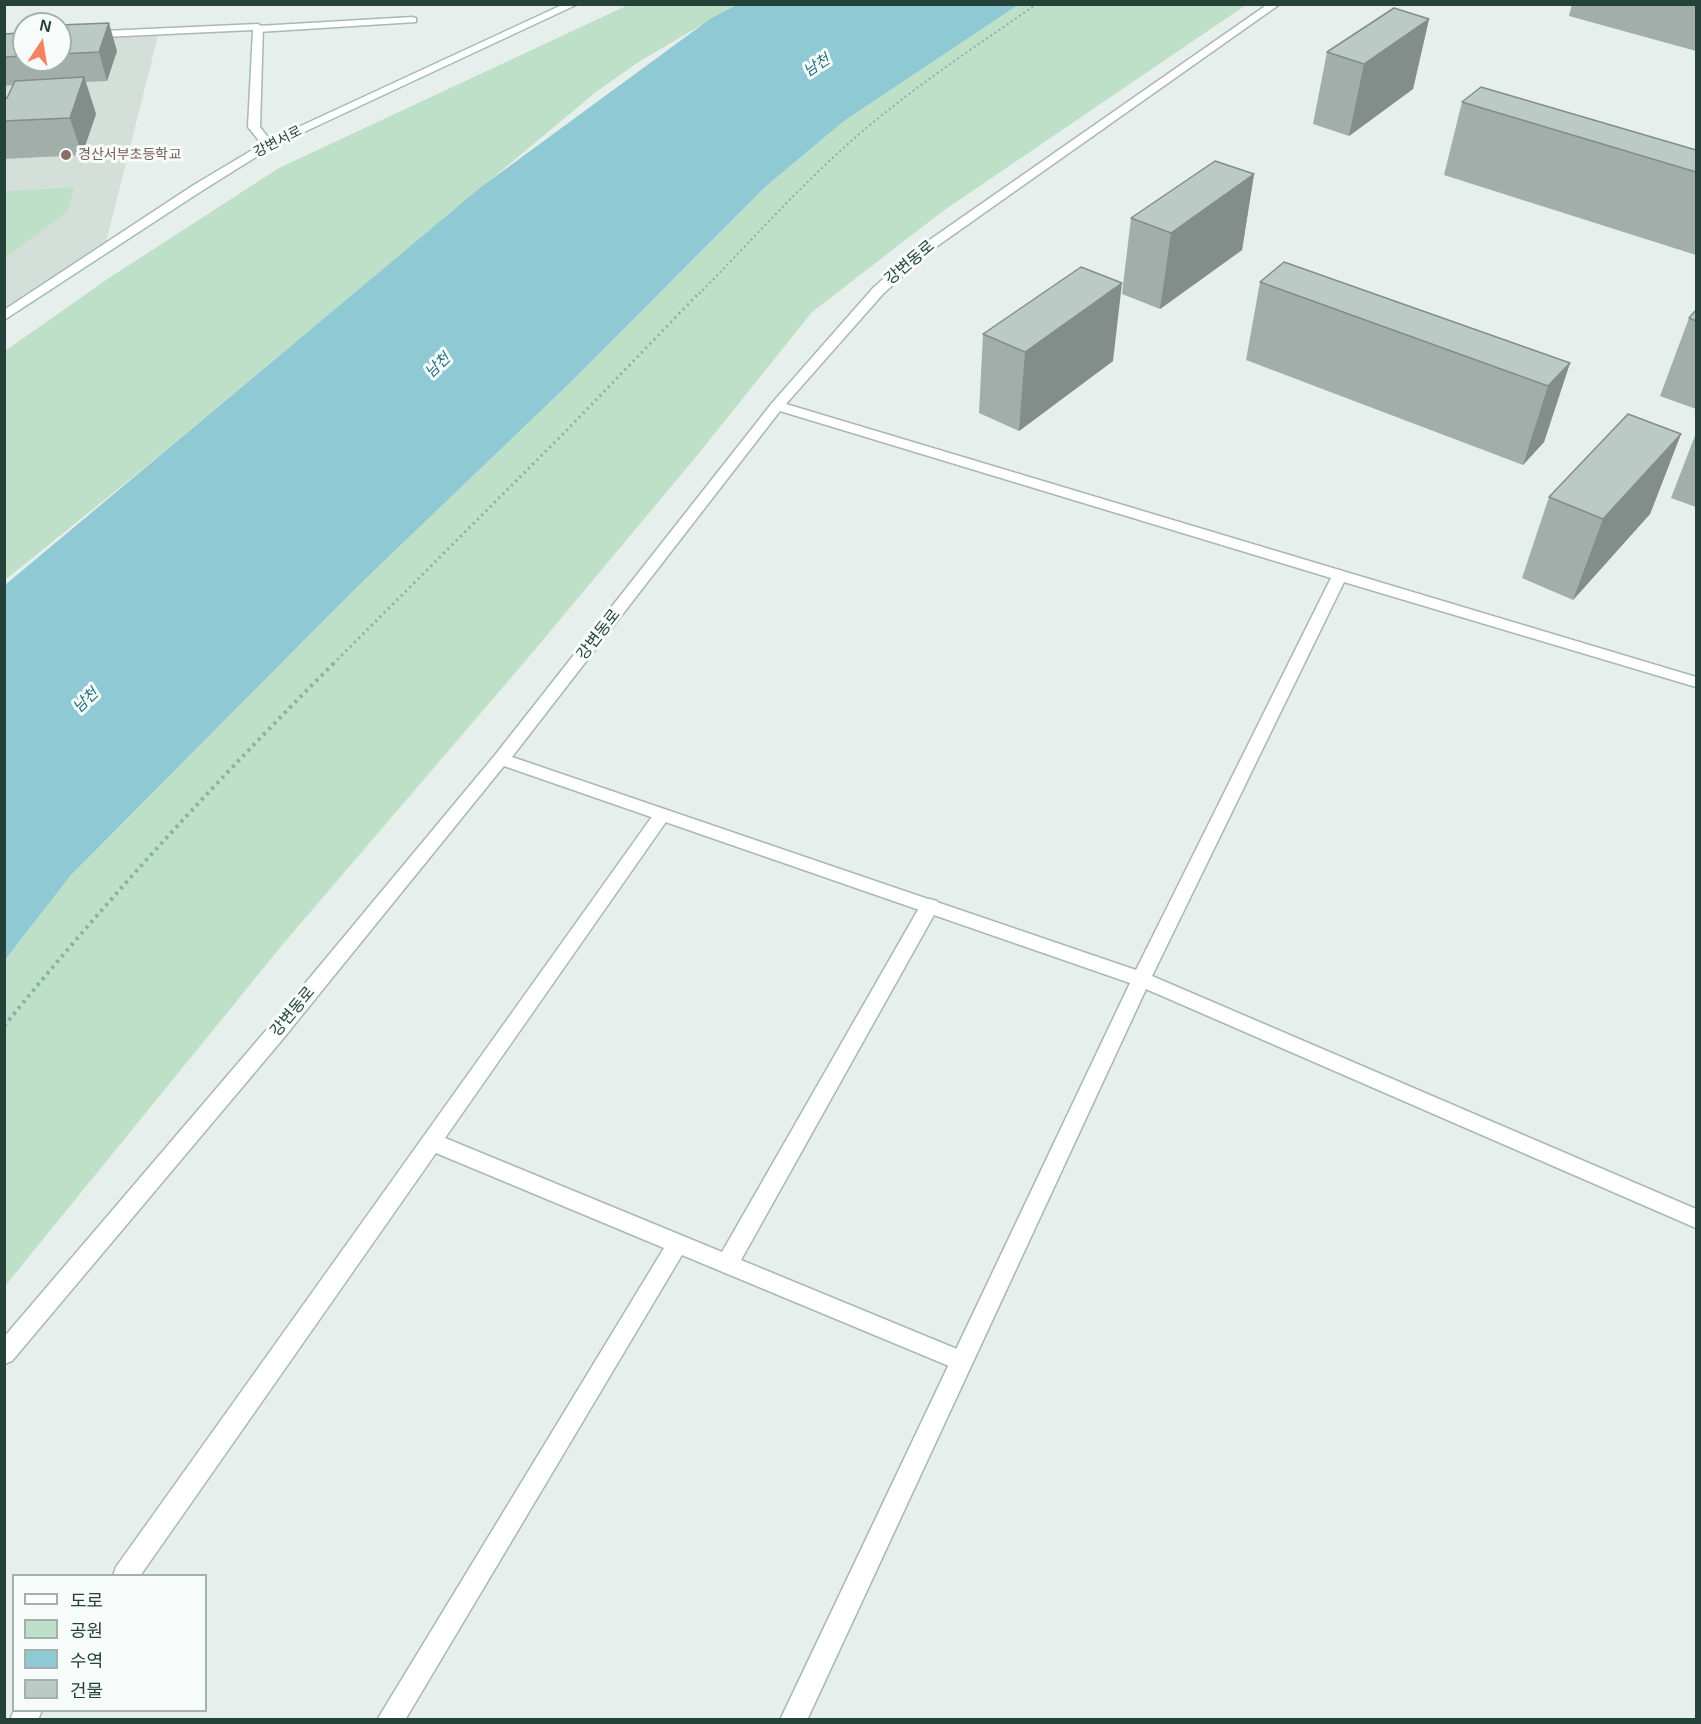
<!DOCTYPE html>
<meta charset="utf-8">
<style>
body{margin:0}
#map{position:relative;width:1701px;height:1724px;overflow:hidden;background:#e6efeb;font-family:Arial,"Noto Sans KR",sans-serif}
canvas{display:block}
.frame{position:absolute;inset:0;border:6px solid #24423a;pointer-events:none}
.legend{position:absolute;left:12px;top:1574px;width:195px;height:138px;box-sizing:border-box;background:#f7fbf9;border:2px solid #a3b1ad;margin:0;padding:8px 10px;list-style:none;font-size:18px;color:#24423a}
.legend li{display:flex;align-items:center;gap:12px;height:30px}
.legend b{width:30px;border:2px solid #a3b1ad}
.north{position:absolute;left:12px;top:12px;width:60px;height:60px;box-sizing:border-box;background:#f7fbf9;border:2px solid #a3b1ad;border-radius:50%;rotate:12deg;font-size:16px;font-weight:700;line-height:24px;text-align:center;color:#24423a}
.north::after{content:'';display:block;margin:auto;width:21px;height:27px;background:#f4845f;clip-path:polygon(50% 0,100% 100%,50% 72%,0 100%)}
</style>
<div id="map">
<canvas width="1701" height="1724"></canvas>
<div class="frame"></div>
<ul class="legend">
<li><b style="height:8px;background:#fff"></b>도로</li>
<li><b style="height:16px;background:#bfe0c8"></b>공원</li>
<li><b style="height:16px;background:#8ec9d4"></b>수역</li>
<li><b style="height:16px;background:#bbcac4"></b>건물</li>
</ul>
<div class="north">N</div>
</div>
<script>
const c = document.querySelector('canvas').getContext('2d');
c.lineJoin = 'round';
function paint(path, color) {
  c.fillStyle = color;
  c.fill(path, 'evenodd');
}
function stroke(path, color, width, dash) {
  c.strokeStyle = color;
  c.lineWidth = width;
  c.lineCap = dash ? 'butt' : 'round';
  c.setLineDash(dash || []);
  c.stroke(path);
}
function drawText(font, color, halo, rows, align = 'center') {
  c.font = font + ' Arial,"Noto Sans KR",sans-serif';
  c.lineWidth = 6;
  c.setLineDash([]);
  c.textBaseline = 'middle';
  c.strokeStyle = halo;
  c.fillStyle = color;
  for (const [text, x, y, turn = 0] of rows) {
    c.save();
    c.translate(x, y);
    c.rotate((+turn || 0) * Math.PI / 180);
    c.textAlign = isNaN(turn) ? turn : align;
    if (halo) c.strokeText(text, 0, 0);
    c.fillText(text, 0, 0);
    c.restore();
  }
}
const built = new Path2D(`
 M159,32L104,250L4,316V39L24,38V60H60V36Z`);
const green = new Path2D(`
 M628,5H735L637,63L596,92L143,469L5,580V351L109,278L279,168Z
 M1018,5H1246L943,211L812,312L695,458L527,659L283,944L5,1286V960L71,875L357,587L575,378L765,187L844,121Z
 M75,187L67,212L5,258V191Z`);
const water = new Path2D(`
 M736,5H1018L844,121L765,187L575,378L357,587L71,875L5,960V585L481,187L710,19Z`);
const pathFar2 = new Path2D(`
 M699,294C753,239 805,180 864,130C918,84 979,44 1037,4`);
const pathFar1 = new Path2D(`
 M333,664L566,431L700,292`);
const path = new Path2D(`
 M4,1026C107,899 219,778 334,663`);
const lane = new Path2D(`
 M412,17L416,18V22L258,32L253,29L258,26Z
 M662,809L668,811L671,815L668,819L445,1138L722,1252L923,901L930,899L937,901L939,906L741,1260L969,1354L972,1361L969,1368L961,1371L682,1255L405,1720H377L664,1248L436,1153L140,1576H113L116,1567L656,811Z
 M14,1710H42L38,1720H10Z`);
const street = new Path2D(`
 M1268,4H1280L926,254L883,294L786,404L1696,677V687L1344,582L1152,976L1696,1209V1228L1146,989L807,1720H780L1130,983L504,766L282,1040L12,1361L4,1364V1337L268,1028L495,755L772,403L873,288L918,248ZM780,411L1331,578L1136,970L512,757Z
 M258,24L263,27L260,127L274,145L268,148L264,147L248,127L253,30L60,39V33Z`);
const secondary = new Path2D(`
 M564,4H578L272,147L200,192L4,320V310L192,186L264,143Z`);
const wall = new Path2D(`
 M1572,4H1696V51L1569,16Z
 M1429,19L1413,89L1349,136L1313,124L1327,52Z
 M60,25L117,51L107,81L86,82L96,114L82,155L4,159V98H7L13,85L4,86V57L24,56V60H60Z
 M1462,102L1696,150V255L1444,175Z
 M1254,174L1242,250L1160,309L1122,294L1131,218Z
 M1260,282L1570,363L1544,442L1523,465L1246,360Z
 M1696,310V409L1660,396L1689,318Z
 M983,334L1113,361L1019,431L979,413Z
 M1696,433V507L1671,498Z
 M1681,434L1650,514L1573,600L1522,578L1549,497Z`);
const shadedWall = new Path2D(`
 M1429,19L1413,89L1349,136L1364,64Z
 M109,23L117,51L107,81L99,52Z
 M84,77L96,114L82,155L70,118Z
 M1254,174L1242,250L1160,309L1171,233Z
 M1122,283L1113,361L1019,431L1025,352Z
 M1570,363L1544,442L1523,465L1548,386Z
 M1681,434L1650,514L1573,600L1603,519Z`);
const building = new Path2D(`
 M1394,8L1429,19L1364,64L1327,52Z
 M109,23L99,52L60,54V25Z
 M24,27V56L4,57V34L20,33Z
 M84,77L70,118L4,121V98H7L15,81Z
 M1481,87L1696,150V172L1462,102Z
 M1215,161L1254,174L1171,233L1131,218Z
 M1284,262L1570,363L1548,386L1260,282Z
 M1081,267L1122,283L1025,352L983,334Z
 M1696,310V321L1689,318Z
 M1628,414L1681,434L1603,519L1549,497Z`);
const markers = [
 [66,155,6,"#8d6e63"]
];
const farStreetnames = [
 ["강변서로",278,142,-27]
];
const farEducationnames = [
 ["경산서부초등학교",78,155]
];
const farWaternames = [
 ["남천",817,66,-33],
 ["남천",438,366,-44],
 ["남천",86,701,-44]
];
const streetNames = [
 ["강변동로",910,263,-40],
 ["강변동로",599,635,-52],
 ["강변동로",293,1012,-50]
];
paint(built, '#d4dfda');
paint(green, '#bfe0c8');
paint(water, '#8ec9d4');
stroke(lane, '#a8b8b2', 3);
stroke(street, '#a8b8b2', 3);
stroke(secondary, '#a4bbb3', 3);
stroke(pathFar2, '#86b3a5', 2, [2, 3]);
stroke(pathFar1, '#86b3a5', 3, [2, 4]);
stroke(path, '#86b3a5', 4, [3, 4.5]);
paint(lane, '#fff');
paint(street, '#fff');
paint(secondary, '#fff');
paint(wall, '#a1aea9');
paint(shadedWall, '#838d89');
paint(building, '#bbcac4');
stroke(building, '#838d89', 1.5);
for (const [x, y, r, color] of markers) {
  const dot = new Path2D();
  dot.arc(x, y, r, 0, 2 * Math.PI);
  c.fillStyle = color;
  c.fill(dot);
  stroke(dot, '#f7fbf9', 2);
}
drawText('14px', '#24423a', '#f7fbf9', farStreetnames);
drawText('14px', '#785e54', '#f7fbf9', farEducationnames, 'left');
drawText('italic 15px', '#1c6f80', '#f7fbf9', farWaternames);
drawText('16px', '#24423a', '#f7fbf9', streetNames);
</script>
